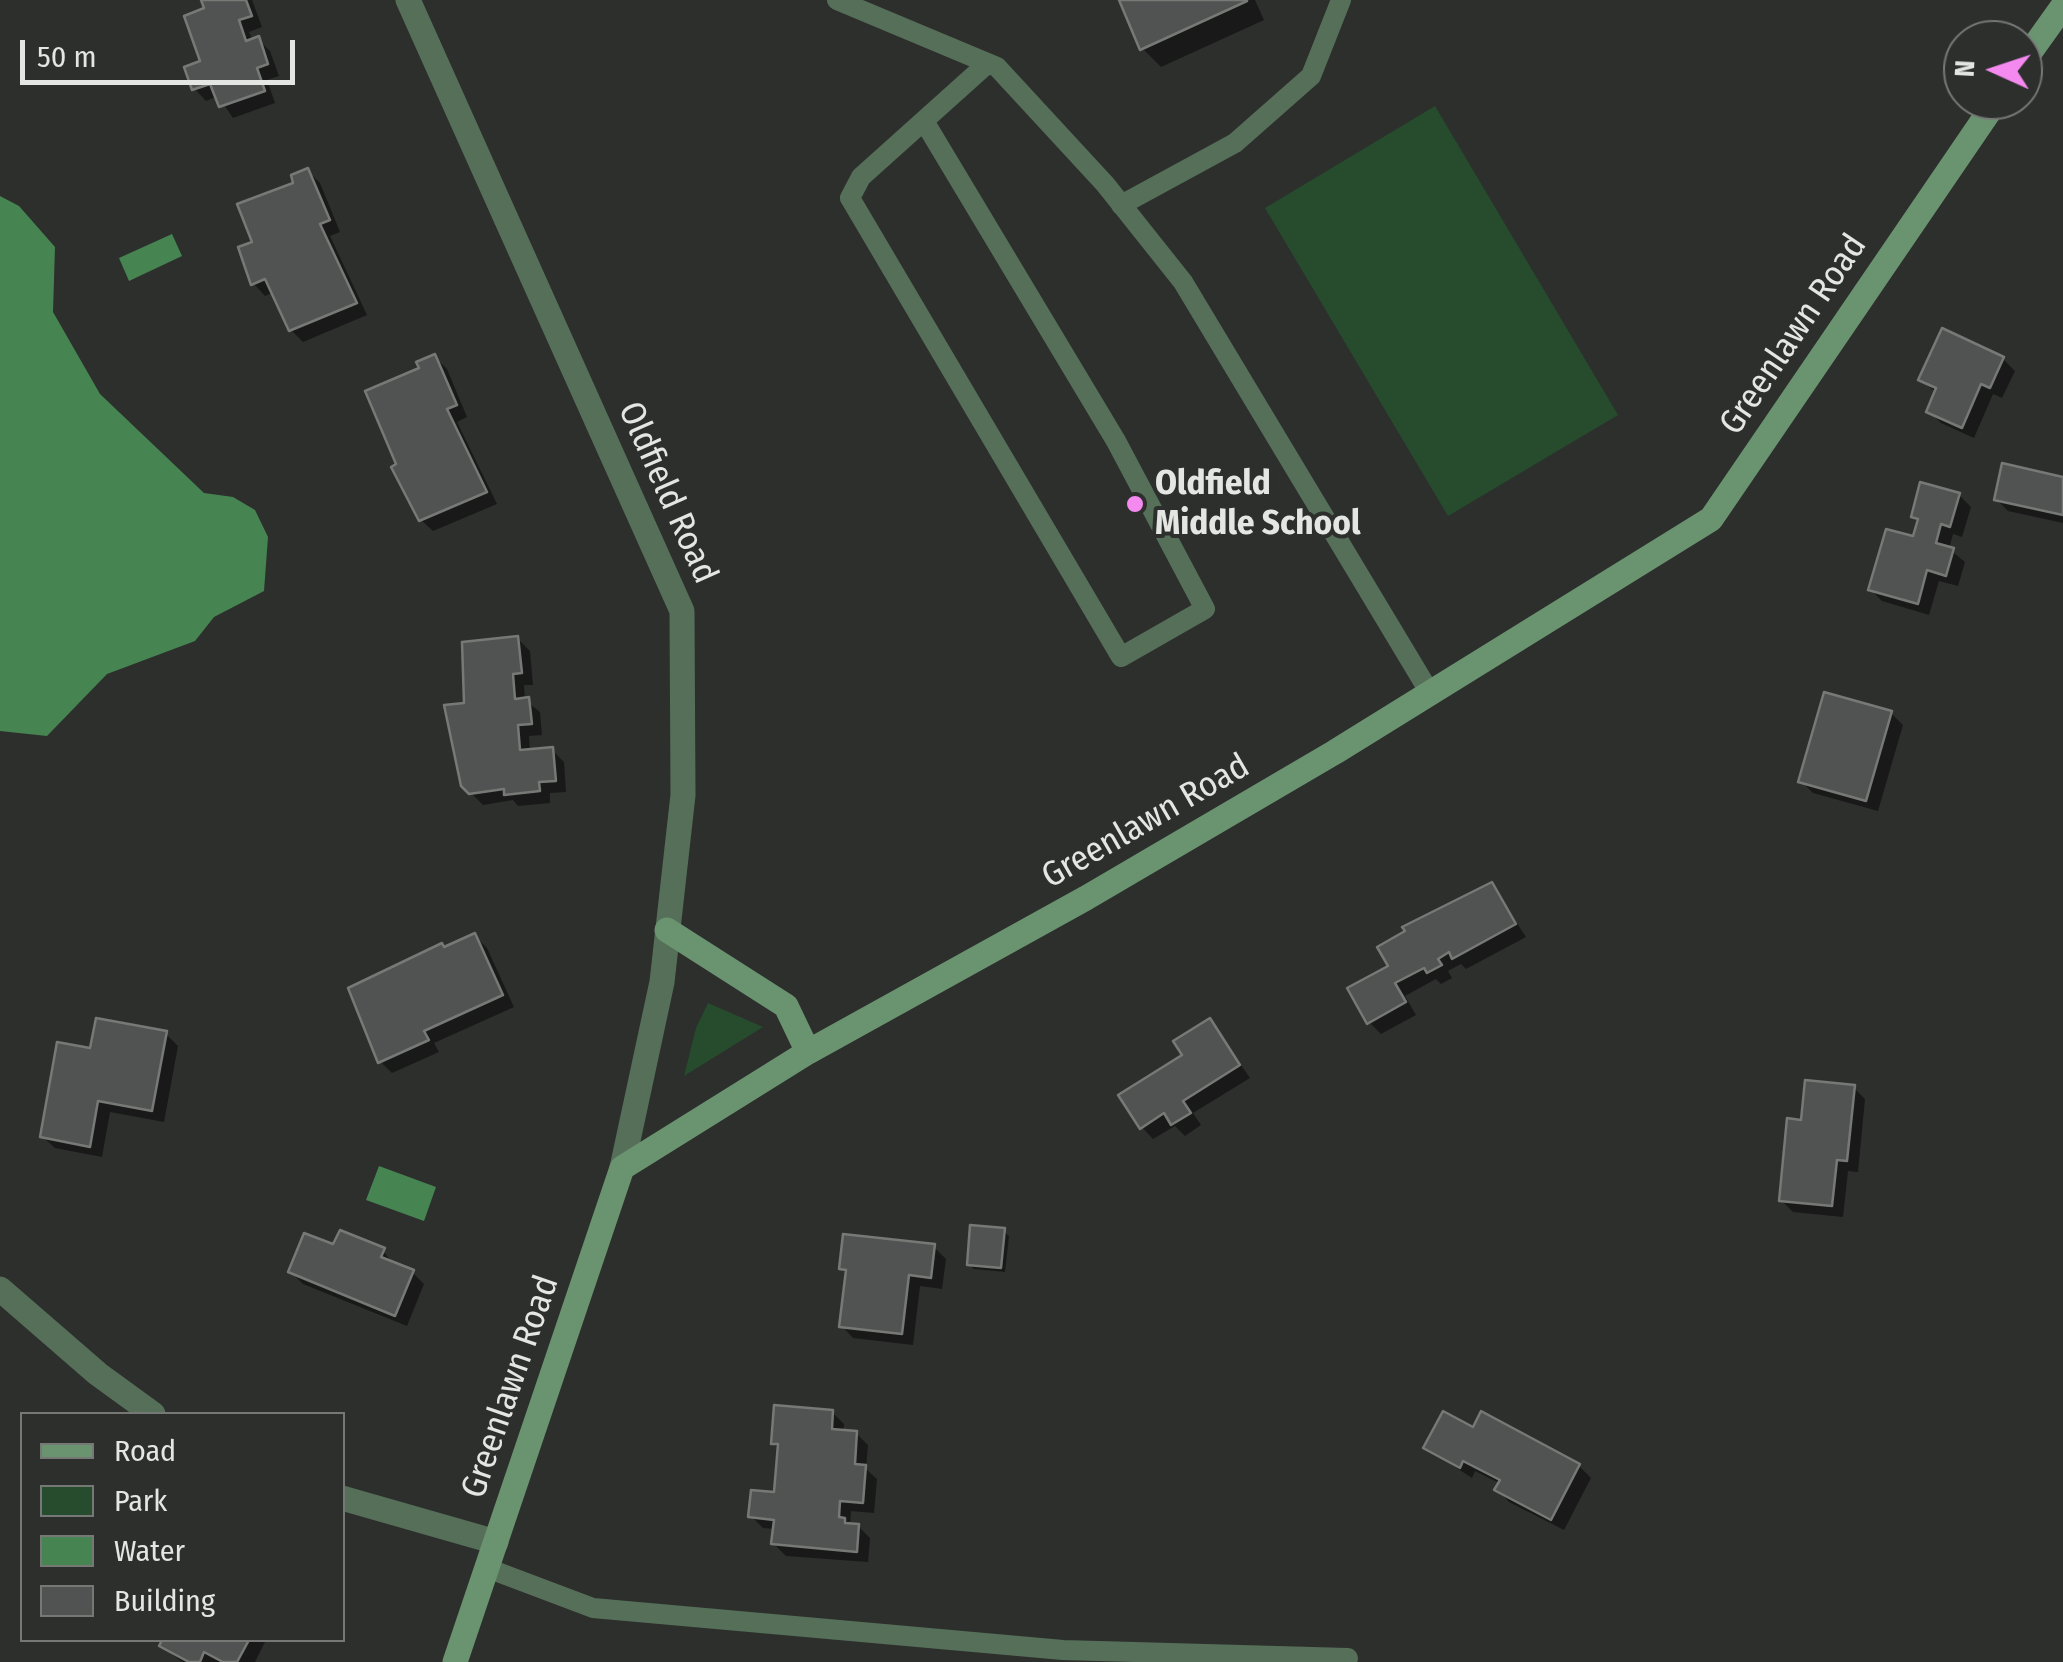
<!DOCTYPE html>
<style>
body{margin:0}
#map{position:relative;width:2063px;height:1662px;overflow:hidden;background:#2d2f2d;font-family:"Fira Sans Condensed",sans-serif}
canvas{display:block}
.legend{position:absolute;left:20px;top:1412px;width:325px;height:230px;box-sizing:border-box;background:#2d2f2d;border:2px solid #767876;margin:0;padding:12px 18px;list-style:none;font-size:30px;color:#e4e6e4}
.legend li{display:flex;align-items:center;gap:20px;height:50px}
.legend b{width:50px;border:2px solid #767876}
.north{position:absolute;left:1943px;top:20px;width:100px;height:100px;box-sizing:border-box;background:#2d2f2d;border:2px solid #767876;border-radius:50%;rotate:273deg;font-size:28px;font-weight:700;line-height:40px;text-align:center;color:#e4e6e4}
.north::after{content:'';display:block;margin:auto;width:35px;height:45px;background:#f489f0;clip-path:polygon(50% 0,100% 100%,50% 72%,0 100%)}
.scale{position:absolute;left:20px;top:40px;width:275px;height:45px;box-sizing:border-box;border:5px solid #e4e6e4;border-top:0;padding-left:12px;font-size:30px;line-height:35px;white-space:nowrap;color:#e4e6e4;-webkit-text-stroke:8px #2d2f2d;paint-order:stroke}
</style>
<div id="map">
<canvas width="2063" height="1662"></canvas>
<ul class="legend">
<li><b style="height:12px;background:#6a9370"></b>Road</li>
<li><b style="height:28px;background:#264c2d"></b>Park</li>
<li><b style="height:28px;background:#468552"></b>Water</li>
<li><b style="height:28px;background:#505351"></b>Building</li>
</ul>
<div class="north">N</div>
<div class="scale">50 m</div>
</div>
<script>
const c = document.querySelector('canvas').getContext('2d');
c.lineJoin = 'round';
function paint(path, color) {
  c.fillStyle = color;
  c.fill(path, 'evenodd');
}
function stroke(path, color, width, dash) {
  c.strokeStyle = color;
  c.lineWidth = width;
  c.lineCap = dash ? 'butt' : 'round';
  c.setLineDash(dash || []);
  c.stroke(path);
}
function drawText(font, color, halo, rows, align = 'center') {
  c.font = font + ' "Fira Sans Condensed",sans-serif';
  c.lineWidth = 8;
  c.setLineDash([]);
  c.textBaseline = 'middle';
  c.strokeStyle = halo;
  c.fillStyle = color;
  for (const [text, x, y, turn = 0] of rows) {
    c.save();
    c.translate(x, y);
    c.rotate((+turn || 0) * Math.PI / 180);
    c.textAlign = isNaN(turn) ? turn : align;
    if (halo) c.strokeText(text, 0, 0);
    c.fillText(text, 0, 0);
    c.restore();
  }
}
const green = new Path2D(`
 M1435,106L1618,415L1448,516L1265,208Z
 M708,1003L763,1027L684,1076L696,1028Z`);
const water = new Path2D(`
 M0,196L19,206L55,247L53,312L100,394L204,493L233,497L255,510L268,537L264,591L214,617L195,641L107,674L47,736L0,731Z
 M172,234L182,256L129,281L119,258Z
 M379,1166L436,1187L424,1221L366,1200Z`);
const shadow = new Path2D(`
 M203,0H252L262,27L249,32L253,41L258,39L270,51L279,76L267,80L275,103L233,118L218,96L206,101L195,89L203,62L207,10Z
 M1121,0H1255L1264,20L1161,67L1143,49Z
 M308,171L320,183L340,232L330,236L367,315L303,342L291,330L274,292L265,296L254,284L255,243Z
 M435,357L447,369L467,417L457,422L497,504L433,531L421,520L400,466L423,369Z
 M2003,359L2015,371L2002,398L1993,394L1974,438L1941,423L1929,411L1937,393L1921,380Z
 M2063,479V523L2008,511L1996,499Z
 M1959,495L1971,507L1962,537L1953,534L1949,549L1965,562L1958,586L1939,581L1929,615L1882,601L1870,589L1914,540L1919,523L1913,517Z
 M518,639L530,651L533,685H524L525,700L540,712L542,735L529,736L530,752L552,750L564,762L566,792L550,793V803L518,806L513,800L483,805L463,785L467,706Z
 M1891,713L1903,725L1878,811L1813,793L1801,781Z
 M1492,885L1526,937L1466,969L1461,964L1448,971L1452,978L1441,984L1436,979L1405,996L1416,1015L1381,1034L1369,1022L1391,967Z
 M475,936L487,948L514,1007L434,1043L439,1052L392,1073L380,1061L445,950Z
 M1210,1021L1250,1078L1193,1113L1201,1125L1185,1136L1175,1126L1153,1139L1142,1127Z
 M166,1034L178,1046L164,1122L110,1112L102,1157L55,1148L43,1137L92,1051Z
 M1853,1087L1865,1099L1858,1172L1848,1171L1843,1217L1793,1212L1781,1200L1804,1123Z
 M1003,1231L1009,1236L1005,1272L974,1269L969,1264Z
 M934,1247L946,1259L942,1289L920,1286L913,1345L853,1338L842,1326L848,1274L842,1268Z
 M335,1248L383,1251L394,1265L412,1272L424,1284L407,1326L303,1284L291,1272Z
 M832,1412L844,1424L843,1432L856,1433L868,1445L866,1469L877,1479L874,1513L851,1511L850,1526H858L870,1538L868,1562L786,1556L774,1544L775,1529L763,1528L751,1516L776,1495L780,1449L773,1443Z
 M1426,1448L1579,1466L1591,1478L1564,1530L1509,1502L1498,1490L1501,1484L1475,1471L1472,1478Z
 M165,1640H266L255,1662H182L162,1646Z`);
const building = new Path2D(`
 M201,0H246L252,16L239,20L246,41L259,36L268,64L257,68L265,91L219,107L210,84L192,90L184,67L200,61L184,16L204,8Z
 M1119,0H1247V1L1140,50Z
 M308,168L330,220L320,224L357,303L289,331L265,279L251,285L238,247L252,242L237,204L293,183L291,175Z
 M1942,328L2004,357L1990,388L1981,384L1962,428L1926,412L1936,388L1918,380Z
 M435,354L457,405L447,409L487,492L419,521L391,467L396,464L365,391L419,368L416,362Z
 M2002,463L2063,477V515L1994,500Z
 M1920,482L1960,493L1950,527L1941,524L1936,543L1954,548L1946,576L1927,570L1918,604L1868,590L1886,529L1913,536L1918,519L1911,517Z
 M518,636L522,673L513,674L515,699L529,697L532,724L518,725L520,750L553,747L556,781L539,782L540,791L504,795V789L469,794L461,786L444,705L464,703L462,642Z
 M1824,692L1892,711L1866,801L1798,782Z
 M1492,882L1516,924L1452,959L1449,952L1438,959L1442,965L1427,973L1424,968L1395,983L1406,1002L1367,1024L1347,988L1388,966L1377,947L1405,931L1402,927Z
 M475,933L503,995L424,1031L429,1040L378,1063L348,988L442,943L444,947Z
 M96,1018L167,1031L152,1111L98,1101L90,1147L40,1137L57,1042L90,1048Z
 M1210,1018L1240,1065L1183,1101L1191,1113L1171,1125L1164,1113L1140,1129L1118,1095L1182,1055L1173,1041Z
 M1805,1080L1855,1085L1847,1161L1837,1160L1832,1206L1779,1201L1787,1118L1801,1120Z
 M970,1225L1005,1228L1001,1268L967,1265Z
 M340,1230L385,1248L381,1257L414,1270L395,1316L288,1272L304,1233L333,1244Z
 M843,1234L935,1244L931,1278L909,1275L902,1334L839,1327L846,1270L839,1269Z
 M774,1405L833,1410L832,1429L857,1431L855,1464L866,1465L863,1503L840,1501L839,1517L845,1518V1523L859,1524L857,1552L771,1544L774,1520L748,1517L751,1490L774,1492L778,1444H771Z
 M1443,1411L1473,1427L1481,1411L1580,1464L1551,1520L1494,1490L1500,1480L1463,1461L1460,1468L1423,1448Z
 M162,1640H249L237,1662H223L204,1652L200,1662H189L159,1646Z`);
const service = new Path2D(`
 M837,0L997,67L1105,184L1183,282L1430,693
 M924,121L1116,441L1205,609L1121,657L850,198L861,177L988,63
 M1121,205L1235,143L1311,76L1341,0
 M487,1568L593,1608L1063,1650L1348,1658`);
const minor = new Path2D(`
 M408,0L682,611L683,795L662,982L622,1168
 M0,1289L98,1374L153,1414
 M342,1498L496,1542`);
const secondary = new Path2D(`
 M2023,62L2063,6
 M667,930L786,1006L808,1052
 M455,1662L622,1168L808,1052L1086,898L1335,752L1711,519L1997,100`);
const markers = [
 [1135,504,10,"#f489f0"]
];
const streetNames = [
 ["Greenlawn Road",1794,335,-56],
 ["Oldfield Road",667,493,66],
 ["Greenlawn Road",1146,822,-30],
 ["Greenlawn Road",511,1387,-71]
];
const poiNames = [
 ["Oldfield",1155,484],
 ["Middle School",1155,524]
];
paint(green, '#264c2d');
paint(water, '#468552');
paint(shadow, '#0007');
paint(building, '#505351');
stroke(building, '#767976', 2.5);
stroke(service, '#566f59', 20);
stroke(minor, '#566f59', 25);
stroke(secondary, '#6a9370', 25);
for (const [x, y, r, color] of markers) {
  const dot = new Path2D();
  dot.arc(x, y, r, 0, 2 * Math.PI);
  c.fillStyle = color;
  c.fill(dot);
  stroke(dot, '#2d2f2d', 4);
}
drawText('35px', '#e4e6e4', '#2d2f2d', streetNames);
drawText('bold 35px', '#e4e6e4', '#2d2f2d', poiNames, 'left');
</script>
